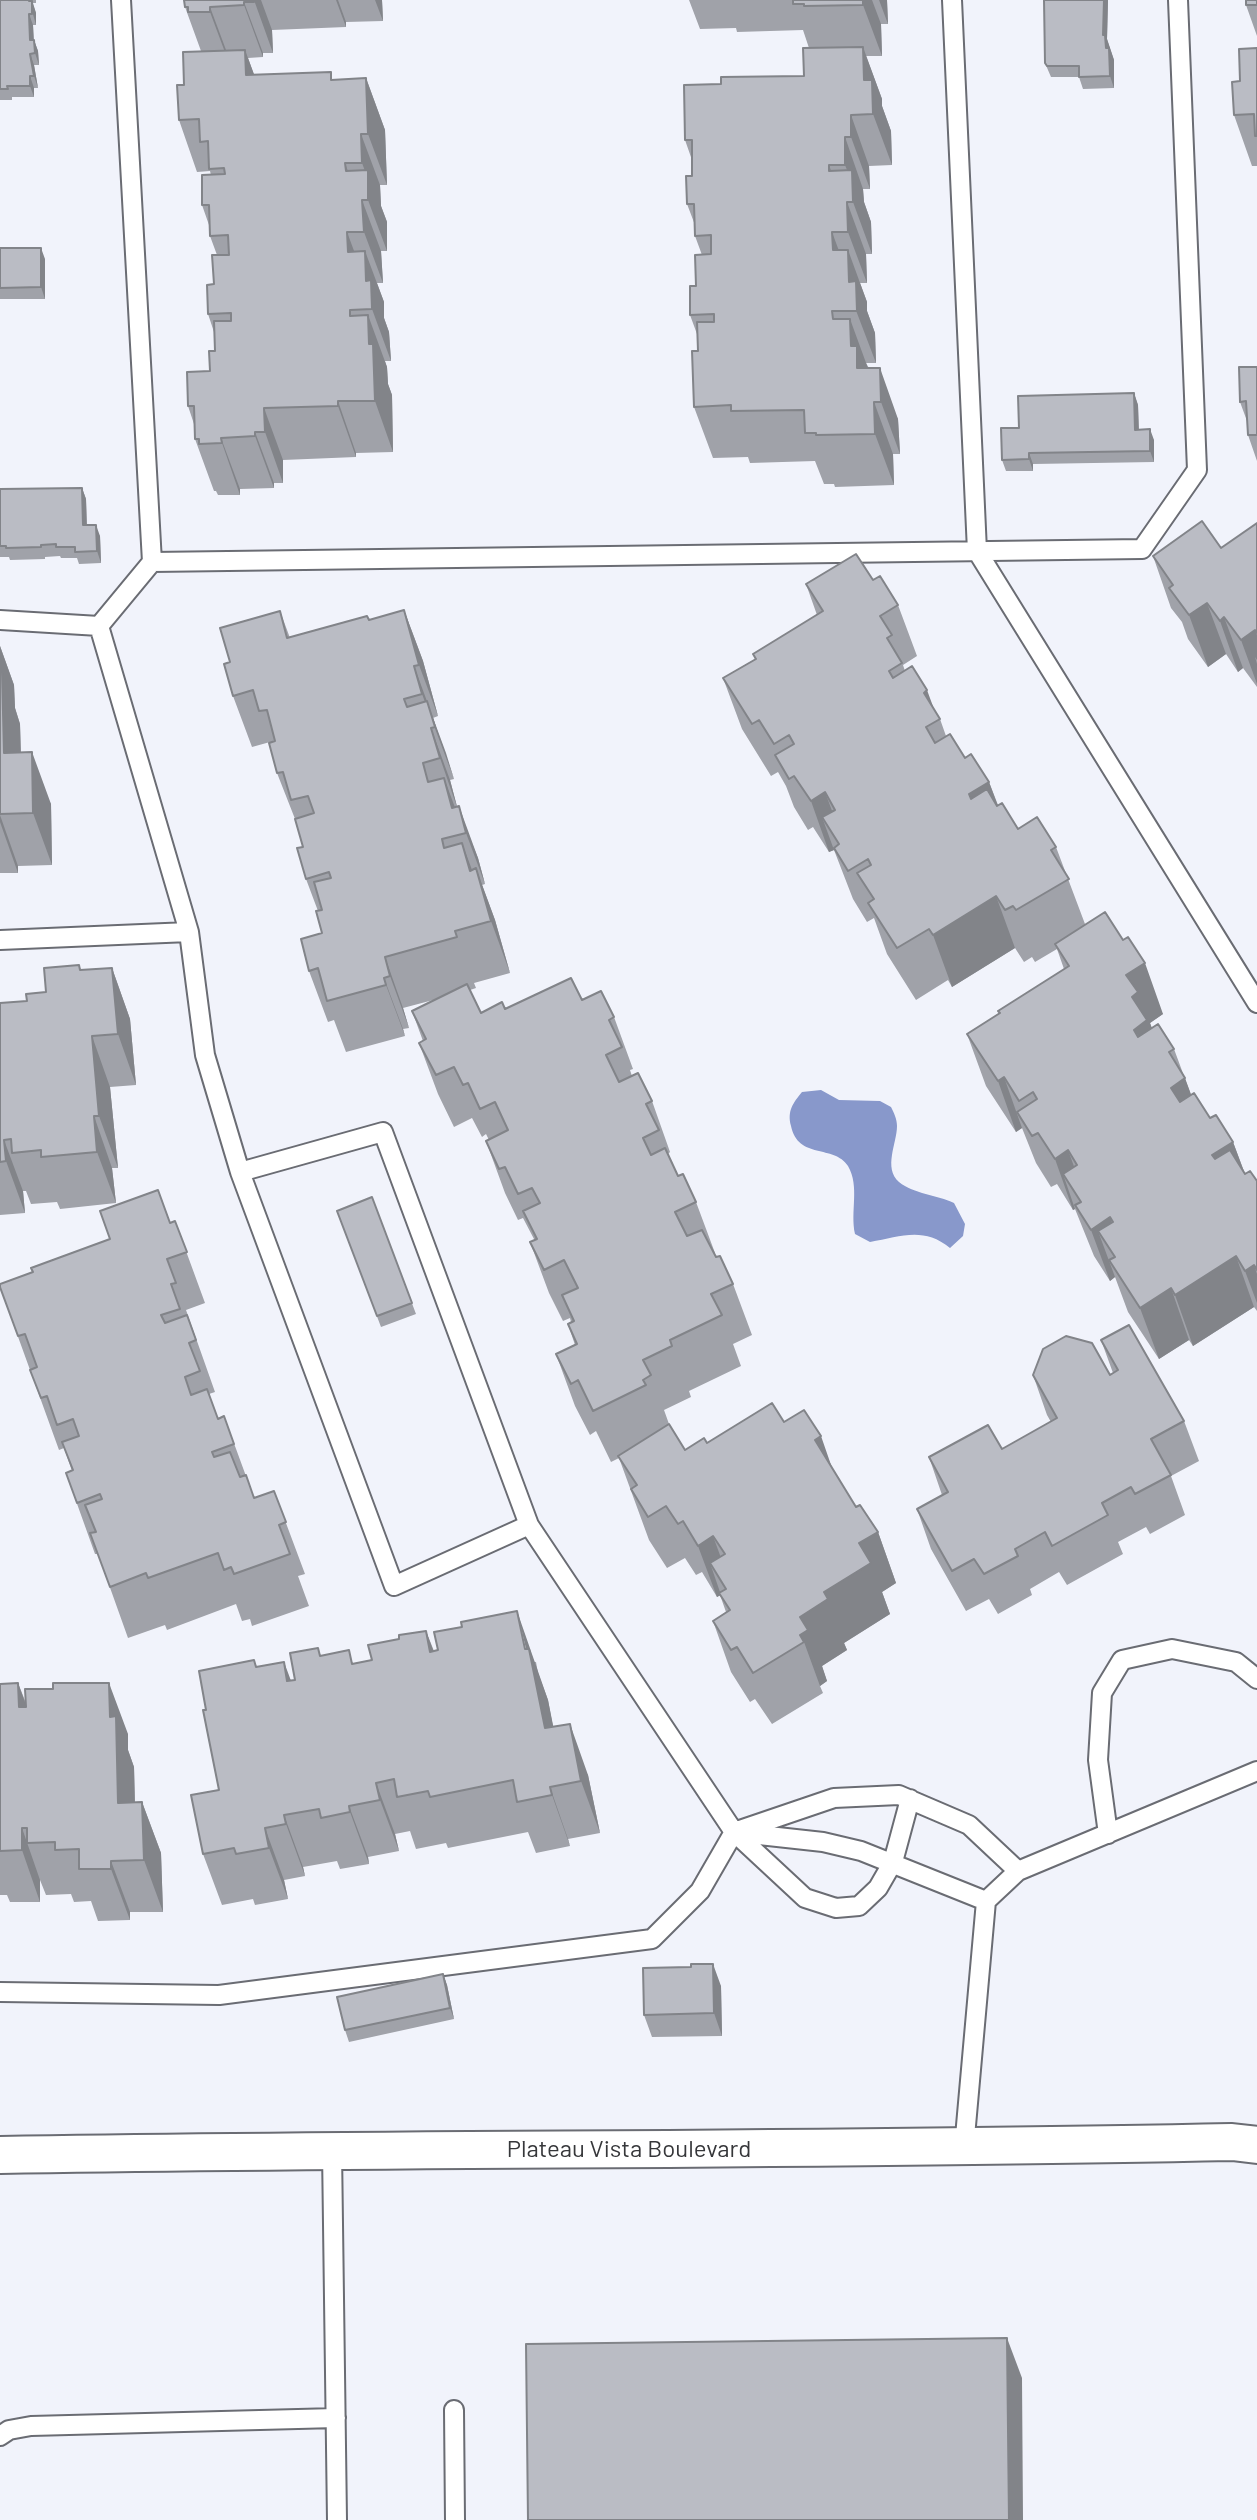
<!DOCTYPE html>
<style>
body{margin:0}
canvas{display:block;background:#f1f3fb}
</style>
<canvas width="1257" height="2520"></canvas>
<script>
const c = document.querySelector('canvas').getContext('2d');
c.lineJoin = 'round';
function paint(path, color) {
  c.fillStyle = color;
  c.fill(path, 'evenodd');
}
function stroke(path, color, width, dash) {
  c.strokeStyle = color;
  c.lineWidth = width;
  c.lineCap = dash ? 'butt' : 'round';
  c.setLineDash(dash || []);
  c.stroke(path);
}
function drawText(font, color, halo, rows, align = 'center') {
  c.font = font + ' Barlow,sans-serif';
  c.lineWidth = 6;
  c.setLineDash([]);
  c.textBaseline = 'middle';
  c.strokeStyle = halo;
  c.fillStyle = color;
  for (const [text, x, y, turn = 0] of rows) {
    c.save();
    c.translate(x, y);
    c.rotate((+turn || 0) * Math.PI / 180);
    c.textAlign = isNaN(turn) ? turn : align;
    if (halo) c.strokeText(text, 0, 0);
    c.fillText(text, 0, 0);
    c.restore();
  }
}
const water = new Path2D(`
 M821,1090L839,1100L880,1101L891,1107C894,1113 897,1119 897,1126C897,1143 883,1168 899,1182C914,1194 937,1195 954,1203L965,1224L963,1236L950,1248C923,1226 900,1237 870,1242L855,1234C850,1211 860,1187 848,1166C834,1144 798,1160 791,1126C787,1111 793,1103 802,1092Z`);
const lane = new Path2D(`
 M121,0L152,562
 M952,0L977,551L1257,1003
 M0,620L99,626
 M99,626L152,562L1142,549L1197,470L1178,0
 M189,932L205,1055L240,1172L383,1132L529,1525L734,1832L805,1898L836,1908L859,1906L878,1888L893,1862L910,1799
 M0,940L189,932L99,626
 M240,1172L394,1586L529,1525
 M741,1833L823,1842L861,1851L986,1901
 M1108,1834L1098,1760L1102,1693L1122,1660L1172,1649L1236,1662L1257,1679
 M0,1992L219,1995L652,1939L700,1891L734,1832L834,1798L899,1795L969,1825L1018,1871
 M964,2148L986,1901L1018,1871L1257,1771
 M332,2150L337,2520
 M454,2410L455,2520
 M0,2436L9,2430L31,2426L336,2418`);
const street = new Path2D(`
 M0,2155C411,2148 822,2151 1232,2142L1257,2145`);
const wall = new Path2D(`
 M0,0H36V3H33V5L36,13V25H33L34,40L38,51L39,65H34L38,88H34V97H12V100H0Z
 M184,0H382L383,21L346,22V27L272,30L273,53H263V57L248,58L254,75L334,80L366,78L385,130L387,185H380L381,206L387,222V251H381L383,283H377L384,302V318L389,332L391,361H385L387,367L388,384L392,395L393,452L356,453V457L283,460V483H274V488L240,489V495H218L216,491H214L195,439L194,424L188,406L210,371L215,351L214,332L208,314L214,284L217,255L210,236L209,225L202,205L211,175L210,171L197,172L179,120L184,85L201,51L185,7Z
 M689,0H887L888,24H881L882,56H866L882,99V106L891,131L892,165L869,166L870,189H863L864,202L871,222L872,254H866L867,283H860L867,302V311L875,333L876,363H866L898,419L900,454H893L894,485L835,487L834,484H824L815,461L750,463L748,457L713,458L694,407L698,351L697,334L690,315L702,255L695,236V225L687,204L692,176V160L685,140L721,84L804,76L809,48L803,30L737,32L736,28L700,29Z
 M1108,0L1107,39L1114,60V88L1083,89L1079,77H1051L1045,63Z
 M1257,0V36L1246,5Z
 M1257,48V166H1252L1234,115L1240,81Z
 M0,248L45,259V299H0Z
 M1257,367V461L1248,435L1247,421L1240,402Z
 M1134,393L1138,405L1139,429L1154,440V462L1033,464V471H1006L1002,460L1019,428Z
 M82,488L86,499L87,525L100,536L101,563L79,564L77,558H61L60,556L45,557V559L10,560L9,557H0V489Z
 M1257,523V687L1243,668L1238,672L1226,654L1208,667L1188,639L1182,622L1171,608L1153,556L1221,548Z
 M873,580L898,605L917,656L903,665L905,671L934,710L940,719L946,736L965,758L989,782L998,805L1018,829L1056,847L1085,924L1163,1014L1150,1023L1152,1028L1174,1049L1191,1095L1210,1118L1233,1142L1245,1174L1257,1181V1311L1254,1307L1193,1346L1189,1340L1159,1359L1128,1312L1115,1277L1110,1281L1094,1256L1075,1209L1073,1210L1057,1184L1051,1187L1036,1163L1022,1128L1016,1132L986,1086L967,1034L999,1014L998,1011L1064,969L1057,949L1035,962L1032,957L1024,962L1015,948L952,987L948,980L916,1000L887,954L874,918L867,922L853,899L834,850L829,852L813,827L808,830L794,807L786,786L778,772L771,776L742,729L723,678L755,659L753,654L817,615L806,584Z
 M404,610L423,661L438,716L433,718L454,779L450,780L457,807L478,858L485,884L482,885L495,920L510,973L474,983L476,988L470,990L481,1013L582,1000L614,1017L633,1069L630,1070L632,1076L652,1101L670,1152L668,1154L678,1176L696,1202L715,1253L714,1254L733,1284L752,1335L733,1344L741,1366L689,1391L691,1397L664,1410L669,1424L685,1450L784,1422L832,1469L856,1507L878,1532L896,1583L882,1592L890,1614L844,1643L847,1650L822,1666L827,1681L820,1686L823,1693L772,1724L755,1699L750,1702L731,1672L713,1621L726,1612L720,1595L717,1597L702,1572L696,1575L685,1558L667,1568L649,1540L619,1458L611,1462L596,1431L590,1435L575,1406L556,1354L575,1345L568,1324L571,1322L570,1318L563,1321L549,1293L530,1242L534,1240V1239L523,1218L518,1220L505,1193L486,1141L489,1140L486,1134L482,1137L472,1118L454,1127L438,1094L419,1043L423,1041L412,1011L437,999L403,1008L409,1028L403,1029L405,1036L346,1052L334,1020L328,1022L309,971L322,933L318,911L306,879L303,847L297,824L277,773L270,742L252,747L233,696L230,662L280,611L290,638L369,620Z
 M0,646L14,685L15,708L20,724L21,753L51,804L52,865L18,866V873H0Z
 M79,965L81,970L112,968L130,1019L136,1085L110,1087L118,1168H112L116,1203L60,1209L57,1202L31,1204L26,1191H23L25,1213L0,1215V1003L27,1001L46,992Z
 M372,1197L416,1314L381,1327L337,1211Z
 M175,1221L205,1303L186,1310L215,1392L209,1394L218,1419L224,1416L254,1498L274,1491L305,1574L298,1576L309,1606L252,1626L250,1619L242,1621L236,1604L167,1630L165,1625L128,1638L98,1554H95L66,1473L72,1471L64,1448L59,1450L0,1287Z
 M1101,1340L1184,1421L1199,1461L1171,1476L1185,1515L1150,1534L1146,1527L1118,1542L1123,1554L1067,1585L1059,1572L1030,1589L1032,1595L998,1614L989,1599L966,1611L931,1549L917,1509L942,1495L929,1457L1002,1449L1051,1422L1047,1415L1033,1375H1110L1113,1373Z
 M426,1631L434,1651L536,1662L538,1673L548,1700L553,1727L588,1775L600,1833L568,1839L570,1846L536,1853L528,1832L448,1848L446,1843L416,1849L410,1831L395,1834L399,1851L368,1857L369,1864L340,1869L337,1861L303,1867L305,1876L284,1880L288,1899L255,1905L253,1899L222,1905L203,1854L219,1790L206,1710L257,1667L291,1680H295L321,1655L354,1664L372,1660L399,1639Z
 M18,1683L26,1703L128,1734V1750L134,1767L135,1802H142L161,1853L163,1912H130V1920L98,1921L91,1901L74,1902L71,1894L46,1895L40,1880V1902H10L7,1895H0V1684Z
 M691,1967L721,1986L722,2036L652,2037L644,2015Z
 M443,1974L447,1985L454,2019L349,2042L345,2030Z`);
const shadedWall = new Path2D(`
 M29,0H32L33,3L36,13V25Z
 M254,0H261L272,30L273,53Z
 M336,0H338L346,22V27Z
 M375,0H382L383,21Z
 M863,0H872L881,24L882,56L863,5Z
 M879,0H887L888,24Z
 M1104,0H1108L1107,39L1114,60V88L1110,76L1103,35Z
 M244,2L263,53V57L244,5Z
 M210,7L229,58V63L210,12Z
 M29,14L33,25L34,51L30,40Z
 M34,40L38,51L39,65L35,53Z
 M863,47L882,99V106L891,131L892,165L873,114L864,80Z
 M245,50L264,101L246,75Z
 M30,54L34,65L38,88L34,76Z
 M30,76L34,88V97L30,86Z
 M366,78L385,130L387,185L368,134Z
 M851,115L869,166L870,189L851,137Z
 M361,134L380,185L381,206L387,222V251L368,200V179L362,163Z
 M845,137L863,189L864,202L871,222L872,254L853,202V185L845,165Z
 M345,163L363,213L362,200L381,251L383,283L364,232L346,171Z
 M829,165L847,216V202L866,254L867,283L848,232L829,171Z
 M347,232L366,283L348,252Z
 M832,232L849,278L848,250L867,302V311L875,333L876,363L833,250Z
 M41,248L45,259V299L41,287Z
 M365,251L384,302V318L389,332L391,361L372,309L366,281Z
 M368,315L387,367L388,384L392,395L393,452L375,401L369,344Z
 M850,319L869,371L874,402L893,454L894,485L875,434L851,346Z
 M880,368L898,419L900,454L881,402Z
 M1134,393L1138,405L1139,441L1135,430Z
 M338,401L356,453V457L338,406Z
 M264,408L283,460V483L265,432Z
 M1150,429L1154,440V462L1150,451Z
 M255,432L274,483V488L255,436Z
 M221,438L240,489V495L222,443Z
 M1029,453L1033,464V471L1029,459Z
 M82,488L86,499L87,536L83,525Z
 M96,525L100,536L101,563L97,551Z
 M1207,603L1226,654L1208,667L1189,615Z
 M404,610L423,661L438,716L419,665Z
 M1224,617L1243,668L1238,672L1220,621Z
 M1255,630L1257,635V660L1255,657L1257,664V684L1241,640Z
 M0,646L14,685L15,708L20,724L22,804L4,753L0,683Z
 M414,666L446,753L454,779L422,694Z
 M927,690L938,720L924,693Z
 M431,728L450,780L458,810L440,758Z
 M32,752L51,804L52,865L33,813Z
 M444,778L463,829L452,808Z
 M989,782L1008,833L988,846L969,794Z
 M825,792L844,843L822,817L834,850L829,852L811,801Z
 M459,806L478,858L485,884L466,833Z
 M0,815L18,866V873L0,822Z
 M462,843L481,894L470,871Z
 M476,868L495,920L510,973L491,921Z
 M996,896L1015,948L952,987L933,935Z
 M385,957L403,1008L409,1028L390,976Z
 M1145,963L1163,1014L1150,1023L1166,1072L1134,1030L1132,997L1126,975Z
 M112,968L130,1019L136,1085L118,1034Z
 M384,978L403,1029L405,1036L386,985Z
 M92,1036L110,1087L118,1168L99,1116Z
 M1004,1077L1022,1128L1016,1132L998,1081Z
 M1185,1078L1204,1130L1190,1139L1171,1088Z
 M94,1116L112,1168L116,1203L97,1152Z
 M4,1140L23,1191L25,1213L6,1161Z
 M1233,1142L1252,1193L1231,1207L1212,1155Z
 M1068,1150L1087,1202H1081L1063,1174L1075,1209L1073,1210L1055,1159Z
 M1110,1217L1128,1269L1115,1257L1098,1231L1115,1277L1110,1281L1091,1230Z
 M1236,1256L1254,1307L1193,1346L1175,1295Z
 M1254,1265L1257,1274V1303L1245,1271Z
 M1171,1288L1189,1340L1159,1359L1140,1308Z
 M821,1436L839,1488L815,1440Z
 M878,1532L896,1583L882,1592L890,1614L844,1643L847,1650L822,1666L827,1681L820,1686L804,1642L800,1635V1617L824,1592L859,1543Z
 M713,1536L732,1588L710,1563L721,1595L717,1597L698,1546Z
 M517,1611L548,1700L564,1780L545,1728Z
 M426,1631L445,1682L430,1652Z
 M284,1662L303,1713L287,1681Z
 M18,1683L37,1735L19,1707Z
 M109,1683L128,1734V1750L134,1767L136,1854L118,1803L110,1717Z
 M570,1724L588,1775L600,1833L581,1781Z
 M376,1783L395,1834L399,1851L380,1800Z
 M550,1787L568,1839L570,1846L552,1795Z
 M142,1802L161,1853L163,1912L144,1860Z
 M349,1806L368,1857L369,1864L350,1812Z
 M284,1815L303,1867L305,1876L286,1824Z
 M22,1828L40,1880V1902L22,1850Z
 M265,1828L284,1880L288,1899L269,1848Z
 M111,1861L130,1912V1920L111,1869Z
 M713,1964L721,1986L722,2036L714,2013Z
 M443,1974L447,1985L454,2019L450,2008Z
 M1007,2338L1022,2378L1023,2520H1009Z`);
const building = new Path2D(`
 M0,0H29V1H32V14H29L30,40H34L35,53L30,54L34,76H30V86H7L8,89H0Z
 M184,0H254V2H244V5L210,7V12H188V7H185Z
 M793,0H863V5L804,6V4H793Z
 M1044,0H1104L1103,35H1105L1106,48H1109L1110,76L1079,77V66H1047L1045,63Z
 M1246,0H1257V5H1246Z
 M863,47L864,80H872L873,114L851,115V137H845V165H829V171L852,170L853,202H847L848,232H832L833,250H848L849,282L856,281L857,311H832L833,319H850L851,346H857V368H880L881,402H874L875,434L816,435V433H805L804,410L731,411V405L694,407L692,351H698L697,322H714V314L690,315V286H696L695,255L711,254V235L695,236L694,204H687L686,176H692V140H685L684,85L721,84V77L804,76L803,48Z
 M1257,48V136H1255L1254,114L1234,115L1232,82L1240,81L1239,49Z
 M245,50L246,75L331,72V80L366,78L368,134H361L362,163H345L346,171L368,170V200H362L364,232H347L348,252L365,251L366,281L371,280L372,309L350,310V316L368,315L369,344H373L375,401H338V406L264,408L265,432H255V436L221,438L222,443L199,444V439H195L194,406H188L187,372L210,371L209,351H215L214,321H231V313L208,314L207,285L214,284L212,255H229L228,235L210,236L209,205H202V175L225,174L224,168L209,169L208,141L200,142L199,119L179,120L177,85H184L183,52Z
 M0,248H41V287L0,288Z
 M1239,367H1257V435H1248L1246,401L1240,402Z
 M1134,393L1135,430L1150,429V451L1029,453V459L1002,460L1001,428H1019L1018,396Z
 M82,488L83,525H96L97,551L75,552V547H56V544L41,545V547L6,548V546H0V489Z
 M1202,521L1221,548L1257,523V633L1255,630L1241,640L1224,617L1220,621L1207,603L1189,615L1169,588L1173,585L1153,556Z
 M856,554L873,580L880,576L898,605L880,616L892,635L887,638L902,663L889,671L893,678L912,666L927,690L924,693L940,719L926,727L935,743L950,734L965,758L971,754L989,782L969,794L971,799L987,789L997,806L1002,803L1018,829L1037,817L1056,847L1051,850L1069,879L1016,910L1013,906L1005,910L996,896L933,935L929,929L897,948L868,903L874,899L857,873L871,865L868,859L848,871L834,848L839,844L822,817L835,810L825,792L811,801L794,776L789,779L775,755L794,744L789,735L774,744L759,720L752,724L723,678L756,659L753,654L823,611L806,584Z
 M404,610L419,665L414,666L422,694L404,699L407,707L427,701L435,727L431,728L440,758L423,763L428,782L444,778L452,808L459,806L466,833L442,839L444,848L462,843L470,871L476,868L491,921L455,931L457,937L385,957L390,976L384,978L386,985L327,1001L318,968L309,971L301,939L322,933L316,911L322,910L314,882L331,878L329,872L306,879L297,848L303,847L295,819L314,813L308,796L291,800L283,772L277,773L269,743L275,741L267,710L259,711L253,690L233,696L224,664L230,662L220,628L280,611L287,638L367,616L369,620Z
 M0,672H2L4,753L32,752L33,813L0,814Z
 M1105,912L1123,940L1128,937L1145,963L1126,975L1138,992L1132,997L1147,1020L1134,1030L1138,1037L1158,1024L1174,1049L1169,1052L1185,1078L1171,1088L1180,1102L1194,1093L1210,1118L1216,1115L1233,1142L1212,1155L1215,1159L1230,1150L1245,1174L1250,1171L1257,1181V1270L1254,1265L1245,1271L1236,1256L1175,1295L1171,1288L1140,1308L1109,1260L1115,1257L1098,1231L1113,1222L1110,1217L1091,1230L1075,1205L1081,1202L1063,1174L1077,1165L1068,1150L1055,1159L1038,1133L1032,1136L1017,1112L1037,1099L1033,1092L1019,1101L1004,1077L998,1081L967,1034L1000,1013L998,1011L1069,966L1055,944Z
 M79,965L80,970L112,968L118,1034L92,1036L99,1116H94L97,1152L41,1157V1150L12,1153L11,1139L4,1140L6,1161L0,1162V1003L27,1001L26,994L46,992L44,968Z
 M571,978L582,1000L601,991L614,1017L609,1020L622,1047L606,1055L619,1082L638,1073L652,1101L646,1104L659,1130L643,1138L651,1155L665,1148L678,1176L683,1174L696,1202L675,1212L687,1236L702,1230L716,1257L720,1256L733,1284L711,1294L722,1315L670,1340L672,1346L643,1360L651,1375L643,1380L646,1385L593,1411L578,1380L571,1384L556,1354L577,1344L568,1324L574,1321L562,1295L578,1288L564,1260L544,1270L530,1242L537,1239L523,1211L540,1203L532,1188L518,1194L505,1167L499,1169L486,1141L508,1130L495,1102L480,1109L468,1083L463,1085L454,1067L436,1075L419,1043L426,1039L412,1011L467,984L481,1013L502,1002L505,1009Z
 M158,1190L170,1223L175,1221L187,1252L167,1259L176,1283L171,1284L180,1309L161,1315L165,1323L187,1315L196,1340L189,1343L200,1371L185,1377L191,1395L207,1389L218,1419L224,1416L234,1444L212,1452L214,1457L230,1452L240,1477L246,1475L254,1498L274,1491L286,1522L279,1525L290,1554L234,1574L231,1567L224,1570L218,1553L148,1578L146,1573L110,1587L90,1533L96,1532L85,1505L102,1499L100,1494L77,1503L66,1473L73,1470L62,1442L79,1436L73,1419L57,1425L47,1396L41,1398L30,1370L37,1367L25,1334L18,1336L0,1287V1284L33,1272L31,1268L110,1239L100,1211Z
 M372,1197L412,1303L377,1316L337,1211Z
 M1129,1325L1184,1421L1151,1439L1171,1475L1135,1494L1131,1487L1102,1503L1108,1515L1052,1546L1045,1532L1015,1549L1018,1556L984,1574L974,1559L952,1571L917,1509L948,1492L929,1457L988,1425L1002,1449L1057,1418L1033,1375L1043,1349L1066,1336L1092,1343L1110,1375L1118,1370L1101,1340Z
 M772,1403L784,1422L804,1410L821,1436L815,1440L856,1507L860,1505L878,1532L859,1543L871,1563L824,1592L828,1599L800,1617L808,1630L800,1635L804,1642L753,1673L737,1647L731,1650L713,1621L730,1610L719,1593L726,1589L710,1563L725,1554L713,1536L698,1546L683,1521L678,1524L666,1506L648,1517L631,1489L637,1485L618,1456L669,1424L685,1450L704,1438L707,1443Z
 M517,1611L525,1649H529L545,1728L570,1724L581,1781L550,1787L552,1795L517,1802L513,1780L430,1797L428,1791L397,1797L394,1779L376,1783L380,1800L349,1806L350,1812L321,1818L319,1809L284,1815L286,1824L265,1828L269,1848L236,1854L234,1848L203,1854L191,1795L219,1790L203,1710H206L199,1671L254,1660L256,1667L284,1662L287,1681L295,1680L290,1653L318,1648L320,1656L349,1650L352,1664L372,1660L368,1645L399,1639V1635L426,1631L430,1652L438,1650L434,1632L462,1627L461,1622Z
 M18,1683L19,1707H26L25,1689H53V1683H109L110,1717L116,1716L118,1803L142,1802L144,1860L111,1861V1869H79V1849L55,1850V1842L27,1843V1828H22V1850L0,1851V1684Z
 M691,1964H713L714,2013L644,2015L643,1968L691,1967Z
 M443,1974L450,2008L345,2030L337,1997Z
 M1007,2338L1009,2520H528L526,2344Z`);
const streetNames = [
 ["Plateau Vista Boulevard",629,2149]
];
paint(water, '#8898cb');
stroke(lane, '#6a6c73', 22);
stroke(street, '#6a6c73', 40);
stroke(lane, '#fff', 18);
stroke(street, '#fff', 36);
paint(wall, '#a0a2a9');
paint(shadedWall, '#828489');
paint(building, '#babcc4');
stroke(building, '#828489', 2);
drawText('24px', '#36373a', '#fff', streetNames);
</script>
